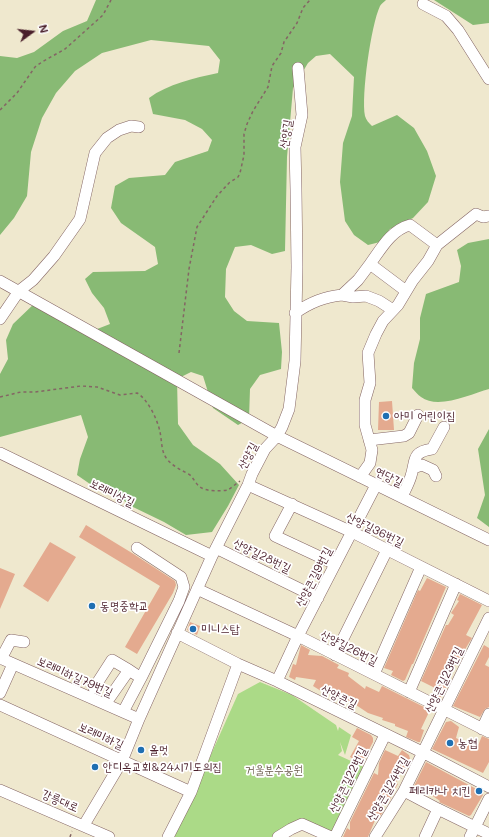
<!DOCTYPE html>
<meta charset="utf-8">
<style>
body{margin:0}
#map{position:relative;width:489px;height:837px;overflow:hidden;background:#efe8ce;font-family:Mali,sans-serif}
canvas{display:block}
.north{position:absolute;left:12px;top:12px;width:40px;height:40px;-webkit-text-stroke:3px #fff;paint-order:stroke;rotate:75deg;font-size:11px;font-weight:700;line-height:16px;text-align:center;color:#4a1f2b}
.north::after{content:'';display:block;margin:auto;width:14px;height:18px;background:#4a1f2b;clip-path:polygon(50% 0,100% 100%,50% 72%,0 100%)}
</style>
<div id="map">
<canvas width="489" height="837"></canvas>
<div class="north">N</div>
</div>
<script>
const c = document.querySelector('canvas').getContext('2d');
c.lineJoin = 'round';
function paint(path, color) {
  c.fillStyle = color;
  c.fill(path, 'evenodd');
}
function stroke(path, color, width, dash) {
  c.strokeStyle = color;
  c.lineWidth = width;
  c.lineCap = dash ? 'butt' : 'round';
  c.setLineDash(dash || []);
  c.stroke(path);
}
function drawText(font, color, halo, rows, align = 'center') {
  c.font = font + ' Mali,"Poor Story",sans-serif';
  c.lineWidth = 3.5;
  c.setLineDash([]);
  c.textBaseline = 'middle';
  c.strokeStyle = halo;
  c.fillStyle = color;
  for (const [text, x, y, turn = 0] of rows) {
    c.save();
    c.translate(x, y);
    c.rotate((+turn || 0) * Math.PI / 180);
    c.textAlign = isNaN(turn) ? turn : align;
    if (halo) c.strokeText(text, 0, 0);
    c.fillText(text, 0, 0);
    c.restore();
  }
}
const green = new Path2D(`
 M260,682L292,695L336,725L338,731L339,727L351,735L345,755L340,742L342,751L338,755L364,767L332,837L303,828L285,837H174L238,694Z`);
const forest = new Path2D(`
 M96,0H386C384,2 381,4 380,6C371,25 361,96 365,116C366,120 369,123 372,126L397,115L414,128L427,151L436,176L428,202L413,218L390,229L380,242L368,245L354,235L345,221L340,182L343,143L352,116L354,77L330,54L316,56L308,63L293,88L287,157L285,251L272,254L251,245L235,247L226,269L225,297L234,311L247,321L279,323L282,352L281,369L260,375L250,389L249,419L238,425L213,408L203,376L191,372L177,379L178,424L193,445L220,464L239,485L228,506L212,532L186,535L164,522L133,507L110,491L90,484L77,475L80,459L88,437L81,415L0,437V374L8,359L6,340L13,324L36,302L87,333L110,324L104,308L92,293L85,279L93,272L145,271L158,264L155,247L121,223L111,208L115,186L129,178L165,175L175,162L208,151L212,140L202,129L185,120L153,114L149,98C168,84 194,78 218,73L220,60L209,46L151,40L102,53L75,71L56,93L42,118L31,152L27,196L14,218L0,235V56L17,58L34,52L63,31L87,21Z
 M434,0H489V23L473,25Z
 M489,239V389C471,394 438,410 421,397C418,395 415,391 412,388L414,363L420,339V318L426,294L459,282L461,266L457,250L468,243Z
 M489,429V527L477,518L485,495L478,449Z`);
const building = new Path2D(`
 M392,401L394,430H378L379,402Z
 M86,525L132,553L175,581L176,585L173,593L137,654L125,647L160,586L79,537Z
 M50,542L76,557L48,602L23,586Z
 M0,568L15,574L0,609Z
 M427,578L446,587L413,664H412L405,680L403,681L391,675L393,671L384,668L418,590L420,591Z
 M460,594L482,605L466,635L472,638L453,669L444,692L441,697L438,698L431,695L435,688L421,681L446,625H448L454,615L451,613L459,601L457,600Z
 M190,622L200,626L197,635L187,630Z
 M301,645L310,650L308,655L322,656L339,665L337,668L349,673L348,676L365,689L366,686L379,692L382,686L430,710L421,729L424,730L420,742H418L406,737L408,731L395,726V724L382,720L383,718L368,713L353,703L343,700L345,694L321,691L313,686L316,680L296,677L295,680L289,677L293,664L296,665Z
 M484,645L489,648V657L485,665L489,667V707L485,709L480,717L453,706Z
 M451,721L459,727L456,738L477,748L482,736L489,739V762L483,773L432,749L446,722Z
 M357,728L371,735L373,738V742L362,763L350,757L359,741L352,737Z
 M385,750L398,756L402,750L409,755L410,759L405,768L403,767L396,783L398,784L390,797L391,798L389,802L384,801L381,811L383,812L378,819L376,818L368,837H343L347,828L350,830V822L374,773L378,775L379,763Z
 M426,762L482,792L483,795L471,815L469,816L439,802L440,801L421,788L420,791L413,788Z`);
const path = new Path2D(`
 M0,110L17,93L35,67L42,62L65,49L103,15L111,0
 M179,353L189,269L197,227L217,196L229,183L238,177L240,173L244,155V134L247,124L253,111L268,87L272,66L281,53L284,42L297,23L303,8L310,0
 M0,397L21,392H35L81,386L97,387L120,395L137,393C148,399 158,421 160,432C162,441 161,452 167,459C173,467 182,470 190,475C194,479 196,484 200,487C207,492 220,491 228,490L240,481
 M70,837L72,831`);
const minor = new Path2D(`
 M423,4L446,16L458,30L489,79
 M437,245L476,214L483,217L489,216
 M370,264L358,280L342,295L353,297L366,296L379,301L393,310
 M0,281L277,436L489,540
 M295,313C311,302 324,297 342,295
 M0,319L19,291L33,280L54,256L80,219L95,153L107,138L119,130L131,126L139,127
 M369,440L404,436L409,433L418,415
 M0,453L212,556
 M413,468L422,465L433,470L436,476
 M360,477L370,463L372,450L365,425V400L370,383L368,353L376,334L383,321L398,305L413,280L428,261L437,245L410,225C391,230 381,249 370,264L406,291
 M248,485L352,532L489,601
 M402,497C405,490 409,483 411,476C416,461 411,452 432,449L444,427
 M292,504L275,536L335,564
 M137,548L181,577L184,587L179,601L141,678
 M216,548L318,598
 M197,589L298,636L489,732
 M177,633L238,664L277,681L424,753L489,787
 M335,655L387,550
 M0,658L139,719
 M1,659L11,640L24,642
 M374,674L421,567
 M277,681L298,636L376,485
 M94,688L112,660L129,670
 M409,692L456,584
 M0,693L13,664
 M108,700L129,670L141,678L123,712
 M0,705L191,792
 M482,729L489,714
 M0,790L109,837
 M404,791L438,809L489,834
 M84,825L122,761L139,719L212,556L248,485L252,474L265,449L277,436L282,427L289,409L295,361L297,267L296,190L295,147L302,115L298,68
 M168,837L191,792L238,664
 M278,837L291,829L302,824L331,837
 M335,837L385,735
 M375,837L404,791L489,618
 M425,837L438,809
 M470,837L489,799`);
const markers = [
 [386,416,4,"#1f6fb2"],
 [92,606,4,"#1f6fb2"],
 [193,629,4,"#1f6fb2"],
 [450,743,4,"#1f6fb2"],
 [141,750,4,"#1f6fb2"],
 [95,767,4,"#1f6fb2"],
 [479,791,4,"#1f6fb2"]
];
const streetNames = [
 ["산양길",286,134,-81],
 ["산양길",248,456,-62],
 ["연당길",389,477,26],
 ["보래미상길",112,493,26],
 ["산양길36번길",375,530,26],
 ["산양길28번길",262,556,26],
 ["산양큰길9번길",314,577,-63],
 ["산양길26번길",349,648,27],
 ["보래미하길79번길",75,677,24],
 ["산양큰길23번길",444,680,-64],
 ["산양큰길",339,697,26],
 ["보래미하길",101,736,24],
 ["산양큰길22번길",348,780,-64],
 ["산양큰길24번길",388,789,-60],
 ["강릉대로",60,801,23]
];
const poiNames = [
 ["아미 어린이집",394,416],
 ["동명중학교",100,606],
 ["미니스탑",201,629],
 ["농협",458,743],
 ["올멋",149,750],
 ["안디옥교회&24시기도의집",103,767],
 ["페리카나 치킨",471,791,"right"]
];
const parkNames = [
 ["거울분수공원",274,770]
];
paint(green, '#abda87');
paint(forest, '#88ba74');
paint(building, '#e4aa8f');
stroke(minor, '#846564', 12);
stroke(path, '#846564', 1.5, [3, 3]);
stroke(minor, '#fff', 11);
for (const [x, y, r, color] of markers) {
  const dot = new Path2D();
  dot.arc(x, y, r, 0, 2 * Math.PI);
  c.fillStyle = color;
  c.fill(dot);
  stroke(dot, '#fff', 1.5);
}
drawText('12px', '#4a1f2b', '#fff', streetNames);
drawText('12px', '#4a1f2b', '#fff', poiNames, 'left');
drawText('12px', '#675747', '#fff', parkNames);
</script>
